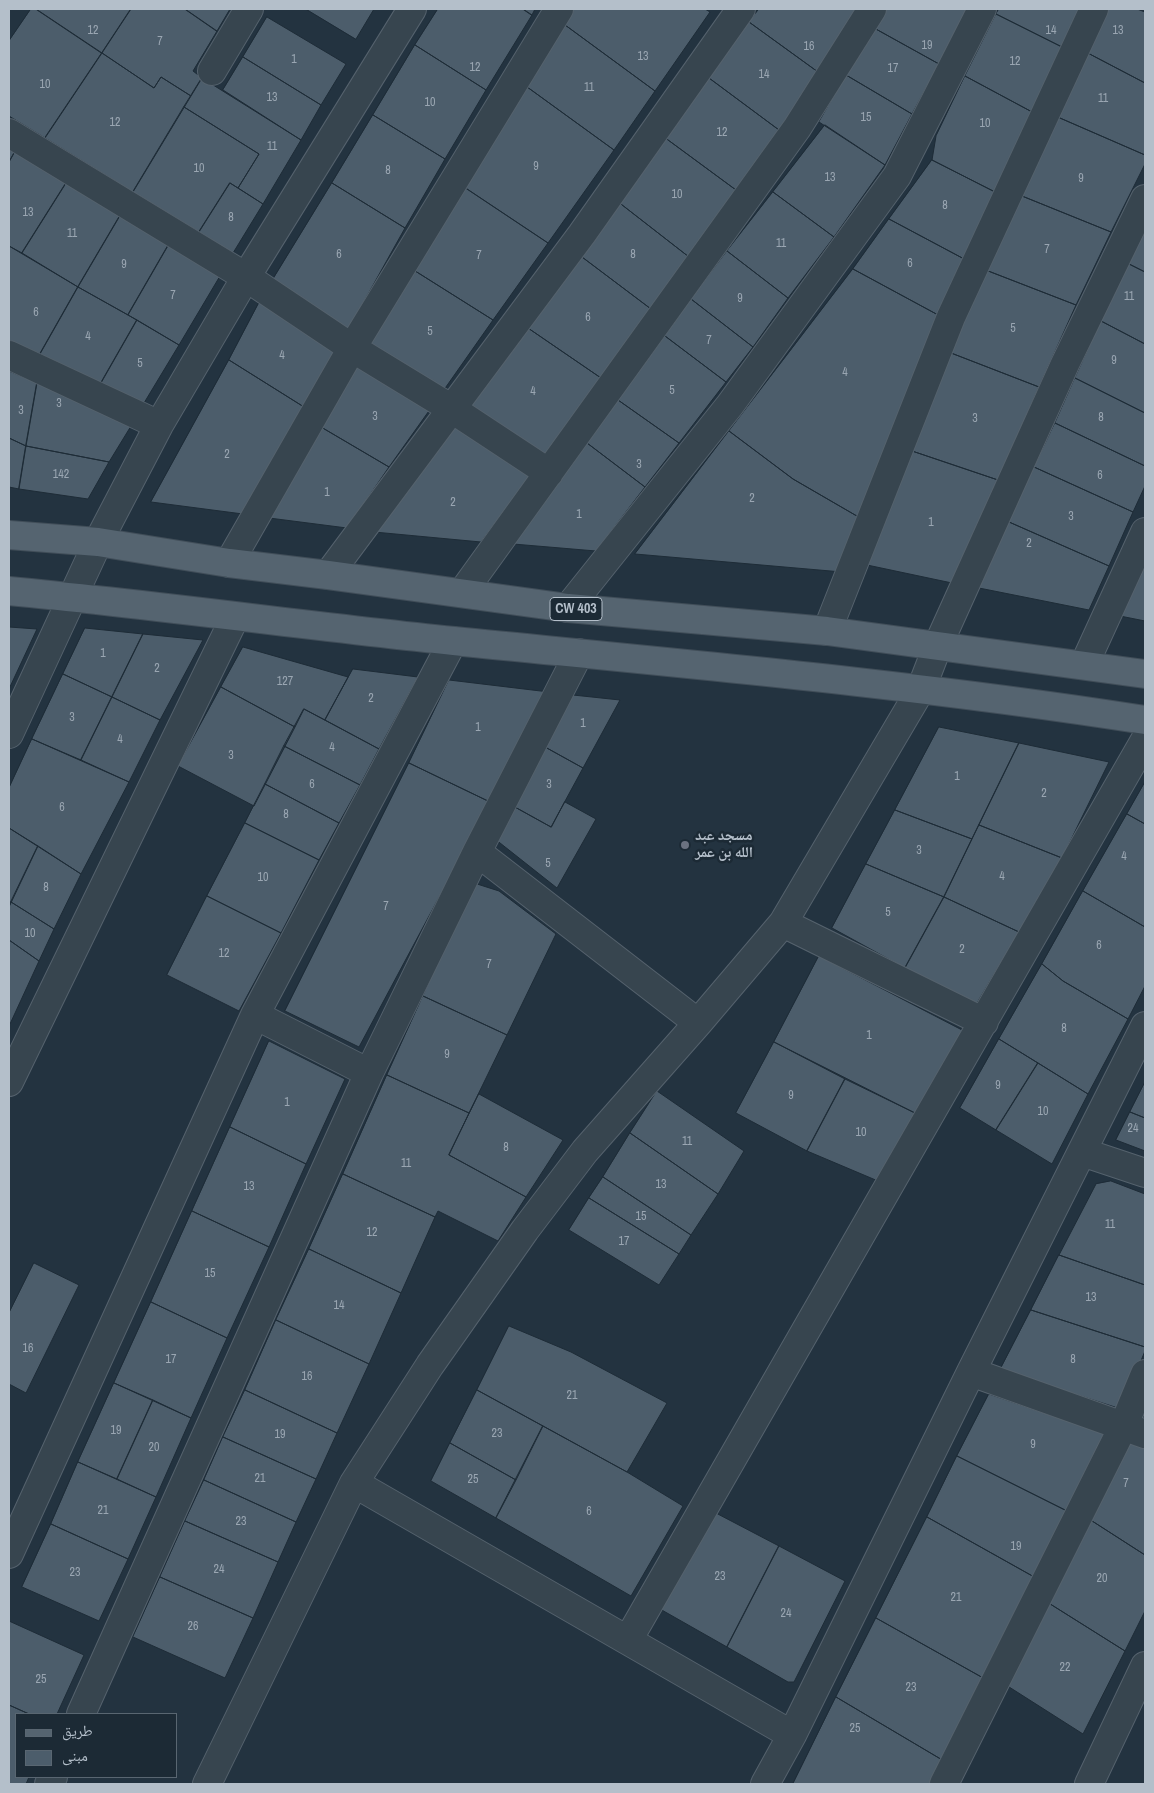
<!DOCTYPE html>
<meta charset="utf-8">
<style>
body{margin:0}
#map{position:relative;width:1154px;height:1793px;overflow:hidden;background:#233340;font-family:"Archivo Narrow","Noto Naskh Arabic",sans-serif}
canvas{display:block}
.frame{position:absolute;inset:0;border:10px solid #b4bfca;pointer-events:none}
.legend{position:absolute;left:15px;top:1713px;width:162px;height:65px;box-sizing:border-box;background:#1c2a35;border:1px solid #596671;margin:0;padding:6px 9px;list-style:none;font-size:15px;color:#b4bfca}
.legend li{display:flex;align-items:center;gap:10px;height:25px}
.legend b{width:25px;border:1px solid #596671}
</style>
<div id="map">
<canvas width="1154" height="1793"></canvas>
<div class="frame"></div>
<ul class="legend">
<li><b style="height:6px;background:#556470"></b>طريق</li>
<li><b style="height:14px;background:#4c5d6b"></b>مبنى</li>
</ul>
</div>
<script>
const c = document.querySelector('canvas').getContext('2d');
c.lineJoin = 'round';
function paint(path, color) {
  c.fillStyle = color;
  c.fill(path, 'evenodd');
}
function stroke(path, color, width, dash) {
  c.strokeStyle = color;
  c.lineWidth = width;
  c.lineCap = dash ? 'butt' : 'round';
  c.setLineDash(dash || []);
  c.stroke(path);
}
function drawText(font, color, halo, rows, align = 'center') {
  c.font = font + ' "Archivo Narrow","Noto Naskh Arabic",sans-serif';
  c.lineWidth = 5;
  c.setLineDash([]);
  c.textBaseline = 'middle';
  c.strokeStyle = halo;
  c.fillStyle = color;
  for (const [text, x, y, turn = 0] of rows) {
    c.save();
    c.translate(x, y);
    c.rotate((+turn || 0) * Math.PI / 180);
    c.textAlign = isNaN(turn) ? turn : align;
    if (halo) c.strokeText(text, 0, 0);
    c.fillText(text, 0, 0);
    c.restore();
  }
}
const building = new Path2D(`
 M31,9H36L102,53L45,138L9,116V41Z
 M36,9H131L102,53Z
 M131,9H185L217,31L193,71L202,78L191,96L161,77L154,88L102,53Z
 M185,9H230L217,31Z
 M306,9H374L356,39Z
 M438,9H523L532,15L486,90L415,45Z
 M523,9H535L532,15Z
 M569,9H705L710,12L655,91L561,22Z
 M759,9H859L818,72L749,22Z
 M886,9H968L939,64L874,28Z
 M999,9H1082L1064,48L996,14Z
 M1101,9H1137L1145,12V83L1082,50Z
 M996,14L1064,48L1034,113L965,76Z
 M267,17L346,64L321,105L243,57Z
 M561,22L655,91L614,150L523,84Z
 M749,22L818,72L779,130L709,78Z
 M874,28L939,64L912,114L846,75Z
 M415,45L486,90L445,159L373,115Z
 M1082,50L1145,83V155L1053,115Z
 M102,53L154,88L161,77L191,96L133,192L45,138Z
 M243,57L321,105L301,140L223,90Z
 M846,75L912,114L885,165L819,122Z
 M965,76L1034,113L997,193L932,160L936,136Z
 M202,78L301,140L263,204L238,188L259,154L184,107Z
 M709,78L779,130L736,190L664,137Z
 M523,84L614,150L548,243L461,185Z
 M184,107L259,154L238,188L230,183L199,232L133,192Z
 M373,115L445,159L405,228L332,183Z
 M1053,115L1145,155V164L1111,232L1017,194Z
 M825,125L885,165L834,237L773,192Z
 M664,137L736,190L689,257L617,201Z
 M9,143L17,148L9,162Z
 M17,148L68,180L22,253L9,246V162Z
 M932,160L997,193L966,260L889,219Z
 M68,180L121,214L78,287L22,253Z
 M230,183L263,204L233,253L199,232Z
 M332,183L405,228L348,330L272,281Z
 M461,185L548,243L493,320L412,269Z
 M773,192L834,237L788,298L727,251Z
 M1017,194L1111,232L1076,305L983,269Z
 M617,201L689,257L651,309L578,254Z
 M121,214L169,244L128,315L78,287Z
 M889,219L966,260L940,316L853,269Z
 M1145,230V272L1129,264Z
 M169,244L220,276L179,345L128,315Z
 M9,246L78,287L40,354L9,340Z
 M727,251L788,298L753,347L691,299Z
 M578,254L651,309L601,378L525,326Z
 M1129,264L1145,272V344L1101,321Z
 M412,269L493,320L441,394L368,345Z
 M853,269L940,316L862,519L793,479L729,431Z
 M983,269L1076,305L1039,387L951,353Z
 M78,287L137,320L101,383L40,354Z
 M691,299L753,347L726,382L665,336Z
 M260,301L335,351L304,407L229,360Z
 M137,320L179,345L144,403L101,383Z
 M1101,321L1145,344V413L1075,378Z
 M525,326L601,378L543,458L466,406Z
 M665,336L726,382L679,443L618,400Z
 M951,353L1039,387L998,480L912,451Z
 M229,360L304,407L243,514L151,502Z
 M359,360L431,408L389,467L321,427Z
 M9,371L37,383L26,446L9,438Z
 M1075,378L1145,413V466L1055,423Z
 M37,383L131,426L109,462L26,446Z
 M618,400L679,443L645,487L587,443Z
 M454,421L532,473L481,542L374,532Z
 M1055,423L1145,466V486L1133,512L1034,467Z
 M321,427L389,467L347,528L269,518Z
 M729,431L793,479L862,519L842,572L635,554Z
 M9,438L26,446L19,489L9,487Z
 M587,443L645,487L596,551L513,544Z
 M26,446L109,462L88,499L19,489Z
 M912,451L998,480L952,583L867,565Z
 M1034,467L1133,512L1109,566L1009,522Z
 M1009,522L1109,566L1089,610L979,588Z
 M1145,562V621L1120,616Z
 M9,627L37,629L9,689Z
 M85,628L143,634L112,697L63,674Z
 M143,634L203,640L160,720L112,697Z
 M243,647L348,677L325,720L304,709L295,727L221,687Z
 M353,669L418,677L379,749L325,720Z
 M63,674L112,697L81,760L32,739Z
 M449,680L549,692L490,802L409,763Z
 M221,687L295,727L254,806L178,766Z
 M573,695L620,700L583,768L545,747Z
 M112,697L160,720L129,782L81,760Z
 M304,709L379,749L360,785L284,746Z
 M939,727L1019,743L972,839L895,810Z
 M32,739L129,782L81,874L9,828V788Z
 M1019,743L1109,762L1062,858L979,825Z
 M284,746L360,785L339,823L265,784Z
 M545,747L583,768L551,827L513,806Z
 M409,763L490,802L359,1047L285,1011Z
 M1145,782V824L1127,814Z
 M265,784L339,823L319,860L245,823Z
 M565,802L596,819L557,888L495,839L513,806L551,827Z
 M895,810L972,839L944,897L866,864Z
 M1127,814L1145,824V927L1083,891Z
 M245,823L319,860L281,933L207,896Z
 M979,825L1062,858L1019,932L944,897Z
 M9,828L38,846L9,907Z
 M38,846L81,874L54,929L11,902Z
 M866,864L944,897L905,968L832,928Z
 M474,883L499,891L556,934L507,1035L423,996Z
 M1083,891L1145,927V986L1128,1019L1063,981L1042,964Z
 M207,896L281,933L239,1011L167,975Z
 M944,897L1019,932L977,1003L905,968Z
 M11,902L54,929L39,961L9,940V907Z
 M9,940L39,961L10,1024L9,1023Z
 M819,956L964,1031L917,1114L774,1042Z
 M1042,964L1063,981L1128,1019L1088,1094L999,1039Z
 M423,996L507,1035L469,1113L387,1075Z
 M999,1039L1038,1063L996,1130L960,1108Z
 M269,1041L345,1079L306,1164L230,1127Z
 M774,1042L845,1079L807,1151L736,1113Z
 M1038,1063L1088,1094L1052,1164L996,1130Z
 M387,1075L469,1113L449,1155L526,1197L498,1241L438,1211L435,1217L343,1174Z
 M845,1079L917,1114L878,1181L807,1151Z
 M1145,1082V1118L1130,1112Z
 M657,1091L744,1151L718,1194L630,1133Z
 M479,1094L563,1140L526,1197L449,1155Z
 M1130,1112L1145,1118V1151L1116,1140Z
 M230,1127L306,1164L269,1247L192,1211Z
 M630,1133L718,1194L691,1235L603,1177Z
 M343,1174L435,1217L401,1293L309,1249Z
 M603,1177L691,1235L679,1254L589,1198Z
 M1111,1181L1145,1194V1285L1059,1255L1096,1184Z
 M589,1198L679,1254L659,1285L569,1230Z
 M192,1211L269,1247L227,1338L151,1302Z
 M309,1249L401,1293L369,1364L276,1320Z
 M1059,1255L1145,1285V1347L1031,1310Z
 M34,1263L79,1285L26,1393L9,1384V1313Z
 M151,1302L227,1338L191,1418L114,1383Z
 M1031,1310L1145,1347V1351L1121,1409L1000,1370Z
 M276,1320L369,1364L337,1433L245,1390Z
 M509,1326L571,1352L667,1403L627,1472L477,1390Z
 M114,1383L153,1400L117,1479L78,1462Z
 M245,1390L337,1433L316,1479L223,1437Z
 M477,1390L543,1426L516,1480L450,1443Z
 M989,1394L1108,1435L1069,1512L957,1456Z
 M153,1400L191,1418L156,1497L117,1479Z
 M543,1426L627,1472L683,1506L631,1596L496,1518Z
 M223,1437L316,1479L296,1522L204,1480Z
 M1128,1442L1145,1448V1555L1089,1519Z
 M450,1443L516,1480L496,1518L431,1481Z
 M957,1456L1069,1512L1036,1578L927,1517Z
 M78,1462L156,1497L128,1559L51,1524Z
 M204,1480L296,1522L278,1562L185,1521Z
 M714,1512L779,1546L727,1647L660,1609Z
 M927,1517L1036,1578L985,1679L876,1618Z
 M1089,1519L1145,1555V1611L1125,1651L1047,1602Z
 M185,1521L278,1562L253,1618L160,1577Z
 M51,1524L128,1559L99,1621L22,1587Z
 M779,1546L845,1581L794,1682H788L727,1647Z
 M160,1577L253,1618L225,1678L133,1637Z
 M1047,1602L1125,1651L1083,1734L1006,1685Z
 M876,1618L985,1679L944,1761L836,1697Z
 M9,1621L84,1655L57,1714H29L9,1705Z
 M836,1697L944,1761L932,1784H793Z
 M9,1705L29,1714H16V1777H29L26,1784H9Z`);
const street = new Path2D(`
 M212,71L249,9
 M9,133L246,277L352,348L452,409L549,473
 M9,355L159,425
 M229,563L352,348L559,9
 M328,575L582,234L741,9
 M462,593L797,128L872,9
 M568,608L730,405L897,176L982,9
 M827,631L951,317L1094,9
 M1084,665L1145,532
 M9,734L98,542L159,425L246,277L412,9
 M477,852L698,1023
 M783,923L984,1022
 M255,1015L369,1073
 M9,1082L235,617
 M1082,1152L1145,1173
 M971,1372L1145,1434
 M354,1483L792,1735
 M9,1554L255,1015L453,641
 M628,1640L1145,740
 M81,1714L369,1073L477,852L579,653
 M49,1784L53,1777
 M207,1784L354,1483L430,1365L525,1230L585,1151L698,1023L783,923L921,689L938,645L1065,364L1145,199
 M765,1784L792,1735L971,1372L1145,1026
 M944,1784L1123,1427L1145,1374
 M1089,1784L1145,1666`);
const primary = new Path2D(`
 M9,535L98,542L229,563L328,575L568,608L827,631L1145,674
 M9,591C158,605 306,626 454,641C685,664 916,684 1145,720`);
const markers = [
 [685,845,5,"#6b7280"]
];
const numberNames = [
 ["12",93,31],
 ["14",1051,31],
 ["13",1118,31],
 ["7",160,42],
 ["19",927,46],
 ["16",809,47],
 ["13",643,57],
 ["1",294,60],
 ["12",1015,62],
 ["12",475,68],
 ["17",893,69],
 ["14",764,75],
 ["10",45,85],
 ["11",589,88],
 ["13",272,98],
 ["11",1103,99],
 ["10",430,103],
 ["15",866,118],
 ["12",115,123],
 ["10",985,124],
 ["12",722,133],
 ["11",272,147],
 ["9",536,167],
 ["10",199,169],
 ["8",388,171],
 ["13",830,178],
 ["9",1081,179],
 ["10",677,195],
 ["8",945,206],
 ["13",28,213],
 ["8",231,218],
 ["11",72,234],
 ["11",781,244],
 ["7",1047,250],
 ["6",339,255],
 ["8",633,255],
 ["7",479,256],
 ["6",910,264],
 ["9",124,265],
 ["7",173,296],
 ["11",1129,297],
 ["9",740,299],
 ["6",36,313],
 ["6",588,318],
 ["5",1013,329],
 ["5",430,332],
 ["4",88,337],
 ["7",709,341],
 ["4",282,356],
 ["9",1114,361],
 ["5",140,364],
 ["4",845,373],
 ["5",672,391],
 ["4",533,392],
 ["3",59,404],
 ["3",21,411],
 ["3",375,417],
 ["8",1101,418],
 ["3",975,419],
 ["2",227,455],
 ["3",639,465],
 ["142",61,475],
 ["6",1100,476],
 ["1",327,493],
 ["2",752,499],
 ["2",453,503],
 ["1",579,515],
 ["3",1071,517],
 ["1",931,523],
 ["2",1029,544],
 ["1",103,654],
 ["2",157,669],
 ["127",285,682],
 ["2",371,699],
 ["3",72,718],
 ["1",583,724],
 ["1",478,728],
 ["4",120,740],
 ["4",332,748],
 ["3",231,756],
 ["1",957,777],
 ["6",312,785],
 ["3",549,785],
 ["2",1044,794],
 ["6",62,808],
 ["8",286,815],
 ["3",919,851],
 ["4",1124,857],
 ["5",548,864],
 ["4",1002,877],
 ["10",263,878],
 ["8",46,888],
 ["7",386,907],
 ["5",888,913],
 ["10",30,934],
 ["6",1099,946],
 ["2",962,950],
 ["12",224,954],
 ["7",489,965],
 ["8",1064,1029],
 ["1",869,1036],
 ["9",447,1055],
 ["9",998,1086],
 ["9",791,1096],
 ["1",287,1103],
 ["10",1043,1112],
 ["24",1133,1129],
 ["10",861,1133],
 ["11",687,1142],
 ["8",506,1148],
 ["11",406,1164],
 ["13",661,1185],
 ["13",249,1187],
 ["15",641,1217],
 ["11",1110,1225],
 ["12",372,1233],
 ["17",624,1242],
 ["15",210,1274],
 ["13",1091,1298],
 ["14",339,1306],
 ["16",28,1349],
 ["17",171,1360],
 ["8",1073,1360],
 ["16",307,1377],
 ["21",572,1396],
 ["19",116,1431],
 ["23",497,1434],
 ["19",280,1435],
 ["9",1033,1445],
 ["20",154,1448],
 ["21",260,1479],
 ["25",473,1480],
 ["7",1126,1484],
 ["21",103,1511],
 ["6",589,1512],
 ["23",241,1522],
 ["19",1016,1547],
 ["24",219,1570],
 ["23",75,1573],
 ["23",720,1577],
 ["20",1102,1579],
 ["21",956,1598],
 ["24",786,1614],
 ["26",193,1627],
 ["22",1065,1668],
 ["25",41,1680],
 ["23",911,1688],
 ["25",855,1729]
];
const shields = [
 [576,609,52]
];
const shieldNames = [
 ["CW 403",576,609]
];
const poiNames = [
 ["مسجد عبد",695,836],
 ["الله بن عمر",695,853]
];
paint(building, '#4c5d6b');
stroke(building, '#1e2c37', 1);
stroke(street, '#55626d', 30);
stroke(primary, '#414e59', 30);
stroke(street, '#37454f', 28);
stroke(primary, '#556470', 28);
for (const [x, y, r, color] of markers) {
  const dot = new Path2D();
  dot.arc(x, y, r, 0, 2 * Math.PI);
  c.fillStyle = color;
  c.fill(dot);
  stroke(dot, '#1c2a35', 2);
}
drawText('12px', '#9aa6b2', null, numberNames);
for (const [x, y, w] of shields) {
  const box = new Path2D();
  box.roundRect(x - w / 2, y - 11.5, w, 23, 4);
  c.fillStyle = '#1c2a35';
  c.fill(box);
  stroke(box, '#b4bfca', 1);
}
drawText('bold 14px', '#b4bfca', null, shieldNames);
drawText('bold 15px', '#b4bfca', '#1c2a35', poiNames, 'left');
</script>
